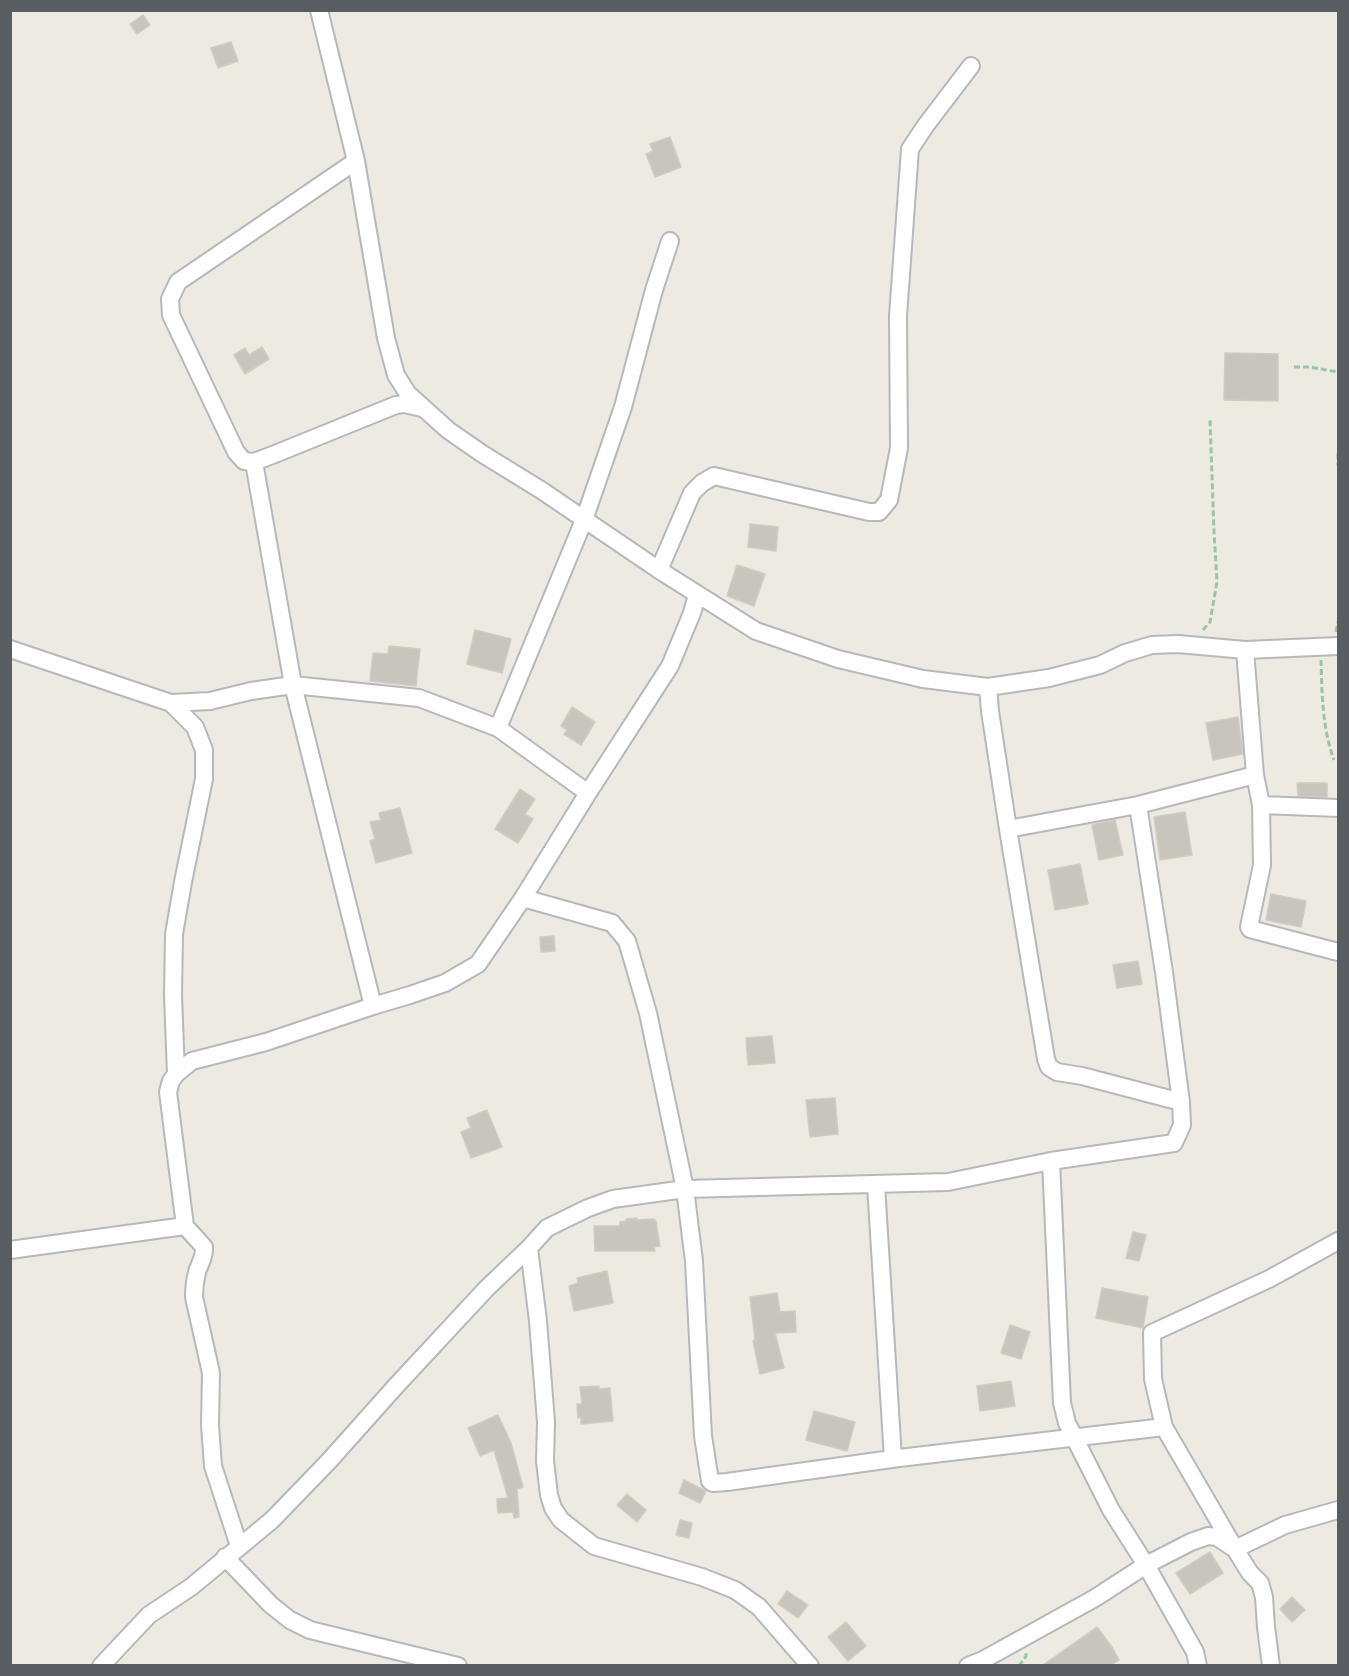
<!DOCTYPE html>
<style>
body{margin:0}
#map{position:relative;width:1349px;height:1676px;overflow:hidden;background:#edeae2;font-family:"PT Sans Narrow",sans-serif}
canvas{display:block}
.frame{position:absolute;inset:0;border:12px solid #5a5e62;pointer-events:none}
</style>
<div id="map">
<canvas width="1349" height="1676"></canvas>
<div class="frame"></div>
</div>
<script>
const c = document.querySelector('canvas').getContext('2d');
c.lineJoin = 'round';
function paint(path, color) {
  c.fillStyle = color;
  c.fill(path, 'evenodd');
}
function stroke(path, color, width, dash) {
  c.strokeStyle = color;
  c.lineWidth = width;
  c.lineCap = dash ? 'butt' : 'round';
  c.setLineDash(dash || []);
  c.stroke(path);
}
const building = new Path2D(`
 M143,15L150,25L137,34L130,24Z
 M231,42L238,61L218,68L211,48Z
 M670,137L681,167L655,177L646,154L653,151L650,144Z
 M262,347L269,359L245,374L234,355L245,348L249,355Z
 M1225,353L1278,354V401L1224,400Z
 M750,524L778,527L776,551L748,547Z
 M737,565L765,574L754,606L727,596Z
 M475,630L511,639L502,673L467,664Z
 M389,646L420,649L416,686L370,681L373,653L388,654Z
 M572,707L595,722L581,745L564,734L567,730L561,726Z
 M1238,717L1243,754L1213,760L1206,723Z
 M1297,783H1327V797L1298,796Z
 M520,789L535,799L525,814L533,819L518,843L495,829Z
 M400,808L412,853L376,863L370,841L375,839L370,822L381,820L379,813Z
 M1185,812L1192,855L1160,860L1154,817Z
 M1115,820L1123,855L1099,860L1092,825Z
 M1080,864L1088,904L1055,910L1048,870Z
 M1271,894L1306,901L1301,927L1266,920Z
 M554,936L555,951L541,952L540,937Z
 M1138,961L1142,984L1117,988L1113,965Z
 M772,1036L775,1063L748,1065L746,1038Z
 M835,1098L838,1134L810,1137L806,1100Z
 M487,1110L502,1147L471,1158L461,1132L471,1128L467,1118Z
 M637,1218V1220L654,1219L656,1221L660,1246L654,1247L655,1251H595L594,1226H620V1222L626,1221V1219Z
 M1133,1232L1146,1235L1139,1261L1126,1258Z
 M607,1271L613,1303L574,1311L569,1286L578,1283L577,1278Z
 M1102,1288L1148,1297L1143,1328L1096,1318Z
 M777,1293L780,1312L795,1311L796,1332L775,1333L784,1368L760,1374L753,1341L755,1340L750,1297Z
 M1010,1325L1030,1332L1021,1359L1001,1353Z
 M1011,1381L1015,1406L980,1411L977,1386Z
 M599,1386V1389L610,1388L613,1421L581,1424V1417L578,1418L577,1404H582L580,1387Z
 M814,1411L855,1422L847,1451L806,1440Z
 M498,1415L511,1443L523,1487L517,1489L519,1517L514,1518L513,1512L498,1513L497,1499L508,1498L494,1450L480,1456L468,1428Z
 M684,1480L706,1491L700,1503L679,1493Z
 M627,1494L646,1510L637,1522L617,1505Z
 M680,1520L692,1523L689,1538L676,1535Z
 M1210,1552L1223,1573L1190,1594L1176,1573Z
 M787,1591L808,1605L798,1618L778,1604Z
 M1292,1597L1305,1610L1292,1622L1280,1609Z
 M846,1622L866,1646L848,1661L828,1637Z
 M1097,1627L1112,1647L1119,1660L1110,1665H1043Z`);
const path = new Path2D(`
 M1294,367H1309L1338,372
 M1338,453V465
 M1203,630L1210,622L1217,582L1214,532L1210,420
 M1336,632L1338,622
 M1321,660C1322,694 1322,727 1334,760
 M1019,1666L1026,1656V1652`);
const minor = new Path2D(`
 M319,10L356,161L386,338L396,375L408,394L448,430L481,453L541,490L659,570L756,631L838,659L923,679L988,687L1049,678L1100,665L1125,653L1152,645L1178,644L1245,650L1338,646
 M356,161L178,282L170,299L171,315L236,452L244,461L254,462L275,454L396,405L404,404L422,408
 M254,462L293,685L373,1006
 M659,570L692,493L702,483L714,476L869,512H879L889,500L899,448L898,316L910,149L926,125L971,66
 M10,649L171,703L210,701L251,691L293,685L419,698L498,728L588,793
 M1245,650L1255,775L1261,805L1262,865L1249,927L1250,929L1338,952
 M988,687L990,711L1008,829L1046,1059L1049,1067L1057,1072L1082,1076L1181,1102
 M171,703L195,727L204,750V779L183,882L174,934L173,995L176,1074
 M498,728L584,520L623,407L654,290L670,241
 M1261,805L1338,808
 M1008,829L1138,805L1255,775
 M523,898L612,923L627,941L648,1013L685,1189L694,1261L703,1436L710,1481L713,1483L727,1482L899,1458L1164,1427
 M1051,1161L1062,1403L1067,1423L1111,1510L1146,1565L1195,1652L1198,1666
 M876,1185L893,1459
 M1338,1241L1269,1279L1152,1333L1153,1379L1164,1427L1235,1549L1285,1525L1338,1510
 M529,1248L538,1321L546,1422L545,1461L549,1495L553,1508L561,1520L594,1546L702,1577L735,1590L759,1607L810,1666
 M10,1250L185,1226
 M239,1546L213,1466L210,1425L211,1373L194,1297C194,1288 195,1280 197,1272C200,1263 205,1256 204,1247L185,1226L168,1092L171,1081L176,1074L192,1061L266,1042L373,1006L410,995L445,983L478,964L523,898L588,793L670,666L692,613L697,595
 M225,1557L271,1605L290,1620L310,1630L458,1666
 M101,1666L149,1615L191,1587L272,1520L329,1461L395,1387L487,1288L529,1248L547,1228L588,1208L613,1199L685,1189L948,1182L1051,1161L1174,1143L1182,1125L1181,1102L1164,972L1138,805
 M968,1666L983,1660L1095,1598L1146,1565L1191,1542L1208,1536L1217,1537L1235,1549L1250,1573L1260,1583L1264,1597L1266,1627L1271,1666`);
paint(building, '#c8c5bf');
stroke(building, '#d1ccc1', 1.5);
stroke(minor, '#b5b8bc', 20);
stroke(path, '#99c4a5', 3, [6, 3]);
stroke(minor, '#fff', 16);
</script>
